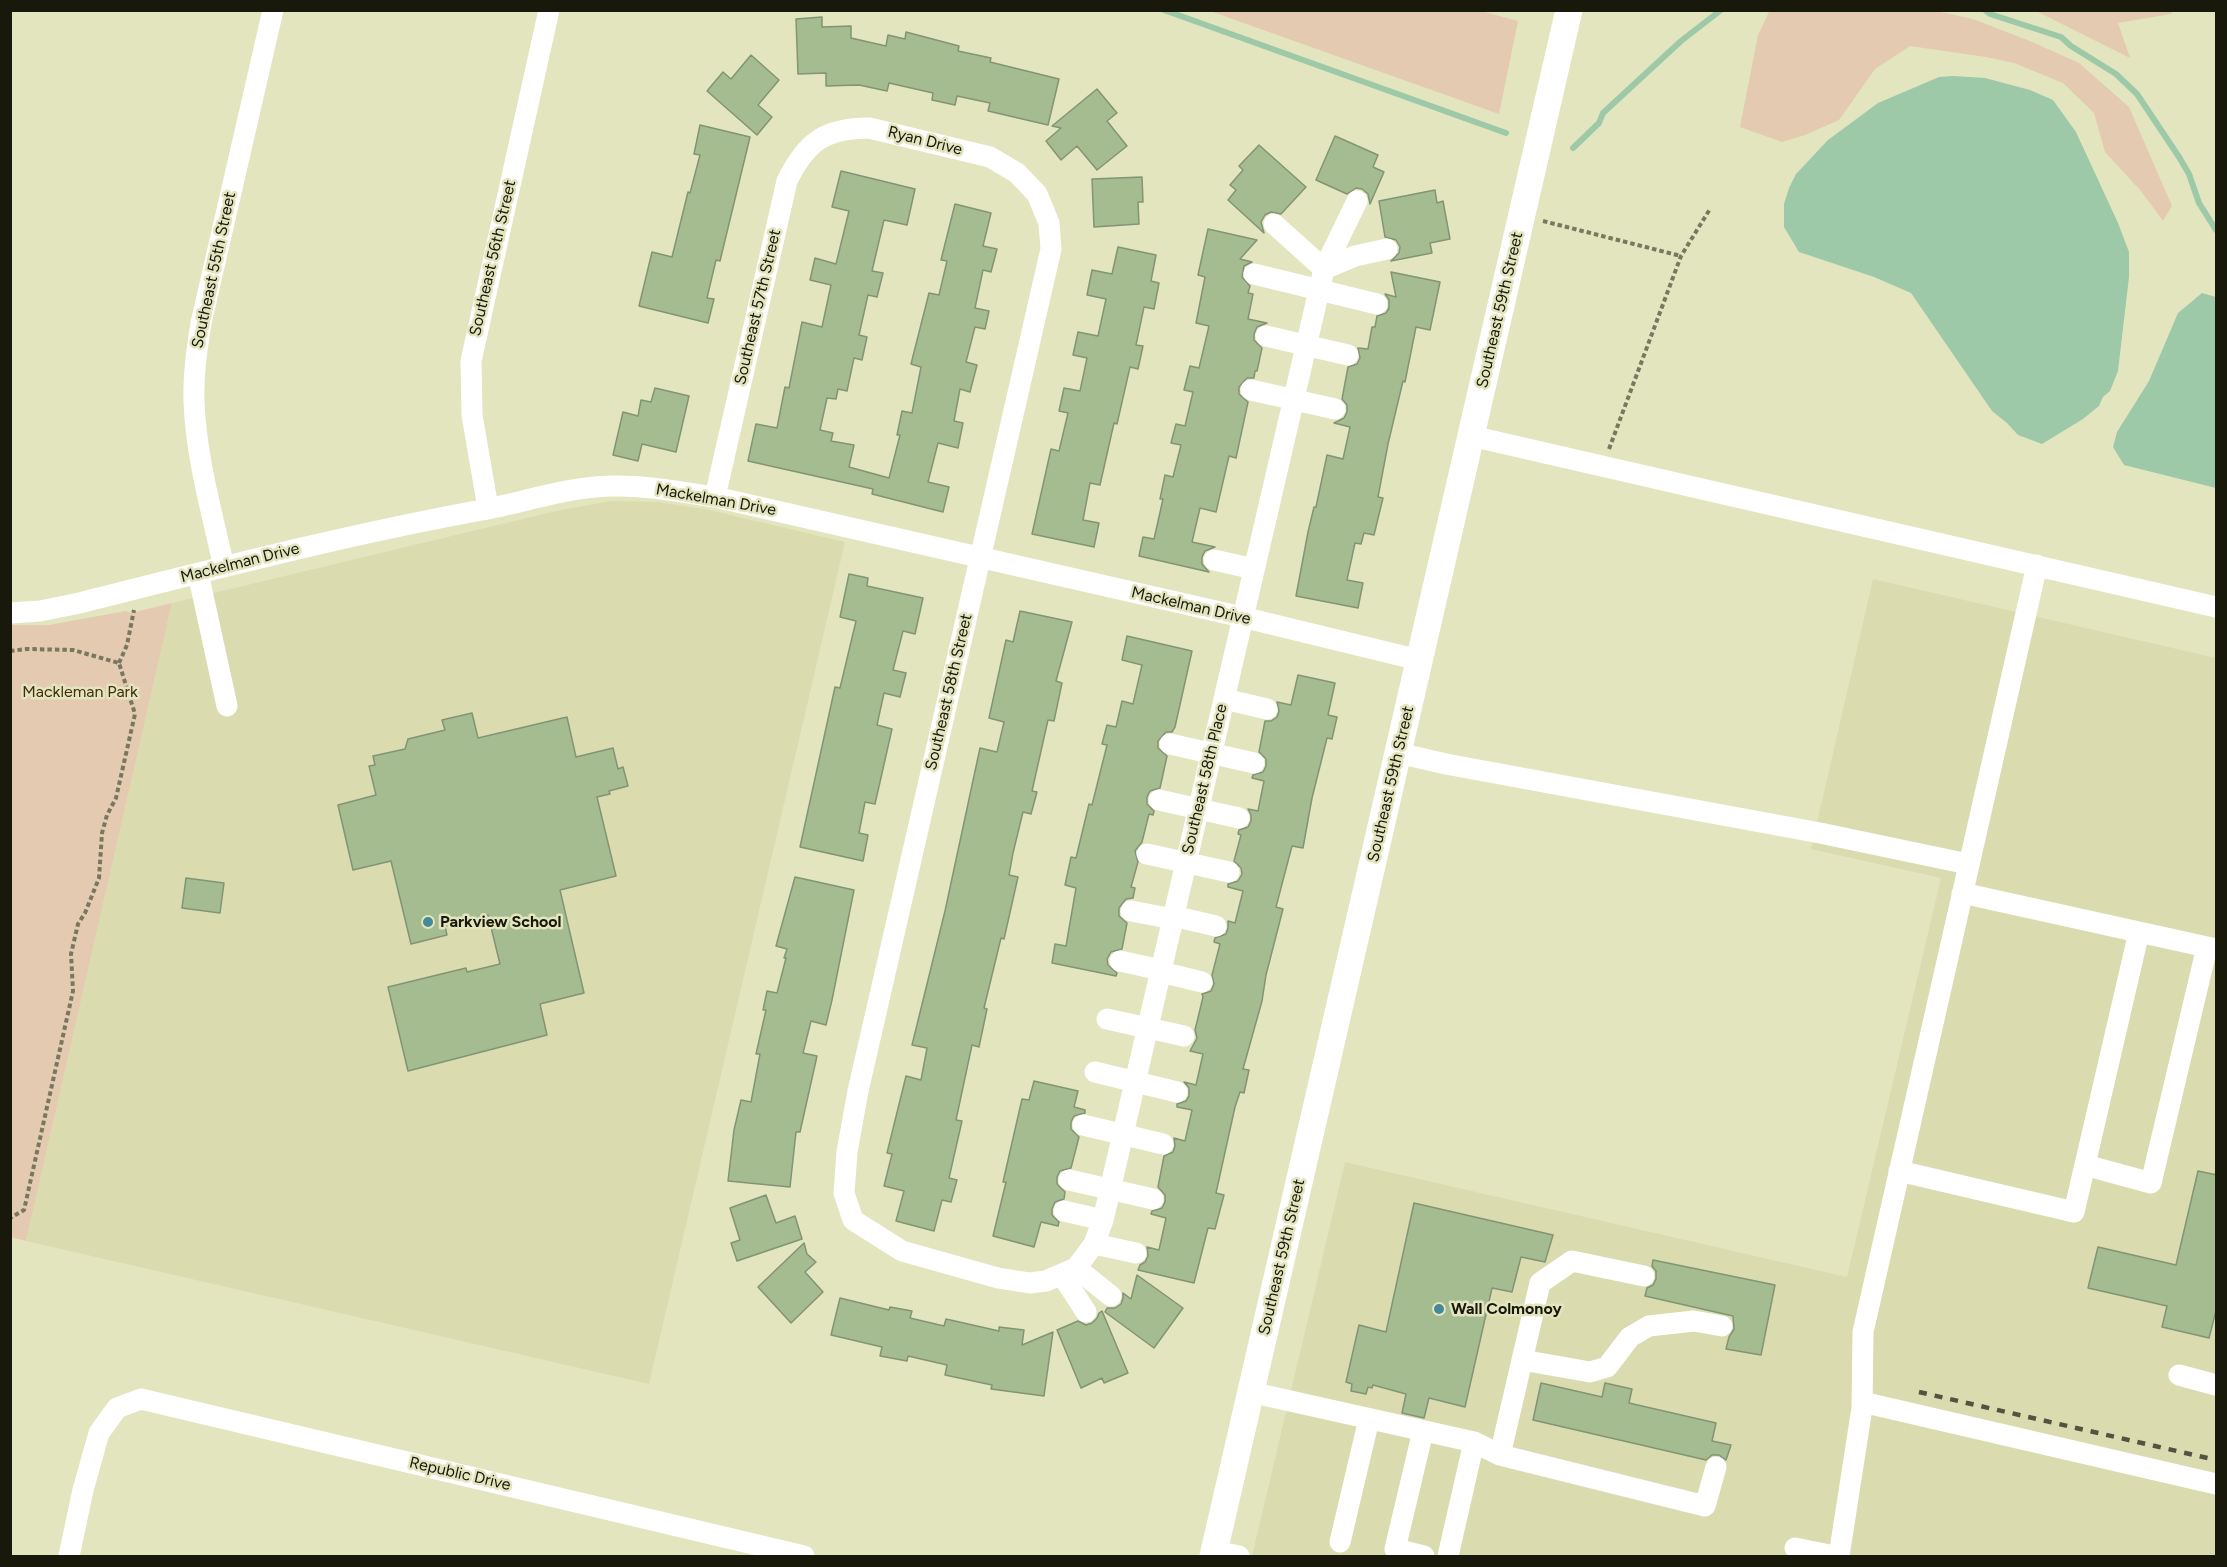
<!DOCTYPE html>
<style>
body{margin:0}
#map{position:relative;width:2227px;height:1567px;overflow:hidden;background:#e3e5bf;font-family:Figtree,sans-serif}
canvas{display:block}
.frame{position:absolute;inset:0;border:12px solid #18180b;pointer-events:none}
</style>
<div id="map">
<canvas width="2227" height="1567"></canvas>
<div class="frame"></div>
</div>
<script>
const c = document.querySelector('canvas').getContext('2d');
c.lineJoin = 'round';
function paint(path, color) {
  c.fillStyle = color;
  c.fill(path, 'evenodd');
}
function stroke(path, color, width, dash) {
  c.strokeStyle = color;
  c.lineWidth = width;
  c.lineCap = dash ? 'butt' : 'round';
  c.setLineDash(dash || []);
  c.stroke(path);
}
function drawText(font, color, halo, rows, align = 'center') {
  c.font = font + ' Figtree,sans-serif';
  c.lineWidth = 5;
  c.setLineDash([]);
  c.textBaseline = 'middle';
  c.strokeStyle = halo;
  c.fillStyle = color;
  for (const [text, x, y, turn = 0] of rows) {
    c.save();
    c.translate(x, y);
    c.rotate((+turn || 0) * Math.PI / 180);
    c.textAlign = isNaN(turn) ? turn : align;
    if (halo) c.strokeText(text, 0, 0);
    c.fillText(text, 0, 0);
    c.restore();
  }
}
const built = new Path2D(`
 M610,501L657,502L705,509L845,542L649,1384L26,1241L172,603L556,511Z
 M1873,579L2216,658V1556H1252L1345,1162L1847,1277L1941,878L1811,849Z`);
const green = new Path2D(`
 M1770,10L1936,11L1973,19L2030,41L2079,63L2129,107L2172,206L2163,221L2141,191L2105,152L2094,113L2063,83L2014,63L1986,57L1910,46L1875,69L1839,120L1805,135L1782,142L1740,127L1758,35Z
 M1481,11L1518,21L1499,114L1210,11Z
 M2036,11H2173L2171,14L2118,23L2130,58Z
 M172,603L26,1241L11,1237V625H49L126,611L131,613Z`);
const water = new Path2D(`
 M1953,76L1985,78L2030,90L2053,100L2076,132L2118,223L2129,252V277L2118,371L2110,391L2103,397L2099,406L2083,419L2042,444L2018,435L2007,423L1992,411L1911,293L1874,277L1799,252L1784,227V204L1789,188L1796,174L1828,140L1878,103L1939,77Z
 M2202,293L2216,297V488L2124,465L2113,447L2117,432L2149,381L2178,313Z`);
const stream = new Path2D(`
 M1164,10L1506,133
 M1985,10L1990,14L2061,37L2071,46L2116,74L2137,94L2179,157L2189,174L2199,203L2216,230
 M1573,148L1599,123L1603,113L1681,41L1721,10`);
const building = new Path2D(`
 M822,17V27L851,26V38L886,46L888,35L905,39L906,32L959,46L958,51L991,58L990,62L1059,79L1048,125L988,111L990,103L957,96L955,105L932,100L933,93L889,83L887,91L859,85L826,86V73L798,74L796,19Z
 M751,55L779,80L758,105L772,117L757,135L707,91L723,72L731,79Z
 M1097,89L1117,113L1107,121L1127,146L1097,170L1077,146L1061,160L1046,141L1061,128L1052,126Z
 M700,125L750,137L720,261L716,260L707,298L714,299L708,323L639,306L652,252L672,257L688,192L690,193L700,155L694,154Z
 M1335,136L1378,155L1373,167L1384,172L1370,204L1368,194L1362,189L1356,188L1347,194L1316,180Z
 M1259,145L1306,187L1281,214L1271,212L1265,215L1261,222L1264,233L1228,200L1236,190L1230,185L1243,170L1239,166Z
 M841,171L915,189L907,225L884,220L872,271L883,273L877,297L868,295L859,335L867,337L862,360L854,358L847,391L838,389L836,399L827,398L820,430L833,433L831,441L854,445L849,467L889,478L900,435H897L902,411L912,413L921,367L911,364L929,293L939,295L947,261L941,260L955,204L991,213L983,246L997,249L991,272L983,270L975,308L989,311L985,329L975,327L966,362L977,365L970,392L960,389L954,421L963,423L958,448L938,443L928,482L949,487L943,512L872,494L873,489L748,461L756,424L777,428L785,387L789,388L802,322L822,327L831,285L810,280L815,258L836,264L849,211L832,207Z
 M1142,177L1143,202H1138L1139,224L1094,227L1092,179Z
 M1435,190L1437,203L1443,201L1450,239L1430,243L1432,253L1391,261L1399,253L1400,247L1396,240L1385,237L1379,201Z
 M1208,229L1257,240L1240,259L1252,262L1244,266L1242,277L1250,286L1248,293L1253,294L1248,319L1267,323L1257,327L1254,334V340L1262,348L1257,371H1255L1254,378H1247L1239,387V394L1248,402L1236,458L1229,456L1216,512L1200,508L1192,542L1215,547L1205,551L1202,557V564L1209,572L1139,556L1143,537L1154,539L1163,499H1160L1165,475L1173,477L1181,445L1171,443L1176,424L1185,426L1193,392L1184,390L1190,366L1199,368L1209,326L1196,323L1205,277L1198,275Z
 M1118,247L1156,255L1151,281L1159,283L1154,309L1144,307L1136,345L1143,346L1138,369L1130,367L1117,424L1114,423L1100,485L1090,483L1083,520L1099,523L1094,547L1032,534L1051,449L1059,451L1068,413L1059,411L1064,388L1080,391L1087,358L1073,355L1078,332L1098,336L1106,299L1087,295L1092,270L1112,274Z
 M1391,272L1440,282L1430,330L1416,327L1405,382L1403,381L1388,444L1378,497L1383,498L1374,535L1364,533L1361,544L1355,543L1347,580L1363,583L1358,608L1296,596L1308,532L1314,507H1316L1327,455L1343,459L1350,427L1334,423L1344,418L1347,412V405L1342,399L1348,367L1357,364L1360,358L1358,348L1368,349L1372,327H1375L1377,316L1386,313L1389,308V300L1385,294L1396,297Z
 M655,388L689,396L676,452L642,444L638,461L613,455L623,412L638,416L641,400L651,402Z
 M849,574L868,578L867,586L923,598L915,634L903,631L893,670L906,673L900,697L884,693L877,725L892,729L875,804L865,802L859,833L868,835L863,861L800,847L835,687L840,688L856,621L840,617Z
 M1020,611L1072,622L1056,681L1062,683L1054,721L1048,720L1032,791L1037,792L1031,814L1023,812L1013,853L1009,875L1018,877L1004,939L1001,938L984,1008L987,1009L979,1047L972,1045L956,1120L962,1121L949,1178L957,1180L951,1202L942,1200L934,1231L896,1221L904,1191L884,1186L892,1154L887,1153L906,1076L921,1080L927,1048L912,1045L945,911L980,748L997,752L1004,722L989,718L1006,640L1013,642Z
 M1127,636L1192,651L1175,727L1172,732H1166L1158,741V748L1167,756L1160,788L1150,791L1147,797V804L1154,811L1153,815L1149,814L1142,842L1135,851L1138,862L1131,887L1135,888L1133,898L1126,899L1119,908V916L1127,923L1122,949L1111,952L1107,959L1108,965L1117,973L1116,976L1052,963L1055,944L1066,946L1076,888L1065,885L1071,857L1076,858L1089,804L1092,805L1107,745L1102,744L1107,725L1116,727L1122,701L1133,704L1142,665L1122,660Z
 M1298,675L1335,683L1328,715L1337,717L1332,739L1327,738L1312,798L1303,848L1292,846L1276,907L1283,909L1266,975L1262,1001L1243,1069L1249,1070L1244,1093L1240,1092L1235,1107L1216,1193L1224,1195L1215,1229L1208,1228L1194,1283L1138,1270L1140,1265L1145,1262L1148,1256L1147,1247L1159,1250L1166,1218L1151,1214L1152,1211L1162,1208L1165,1202V1195L1158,1187L1164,1156L1173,1152L1175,1146L1174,1138L1185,1141L1192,1110L1177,1107V1104L1186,1101L1189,1096V1088L1184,1082L1196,1085L1203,1054L1190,1051L1197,1038L1195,1030L1203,997L1202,994L1211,991L1214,984L1212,975L1220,944L1214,942L1215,938L1226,934L1228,928V921L1235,923L1243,891L1228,887V884L1238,881L1242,874L1241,868L1234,861L1241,835L1238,834L1239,830L1248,827L1251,821V815L1248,809L1258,811L1264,781L1252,778L1253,775L1263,772L1266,766V759L1259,752L1265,721H1271L1277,717L1279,711L1277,702L1291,705Z
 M472,713L478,738L567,717L576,757L613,748L618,769L623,767L628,786L609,791L610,794L597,797L616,876L560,890L584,993L540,1004L547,1035L408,1071L388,987L466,968L467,972L500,964L488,915L445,926L447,935L411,944L391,861L353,870L338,805L376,795L369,766L375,765L373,756L405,749L408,739L445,730L442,720Z
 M795,877L854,890L832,1000L826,1025L811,1021L803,1053L817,1056L800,1132H796L790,1187L728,1181L734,1130L741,1100L751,1102L760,1054H756L766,1010H763L767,991L777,993L786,958H784L787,949L776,946Z
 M186,878L224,883L220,913L182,908Z
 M1034,1081L1078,1091L1074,1107L1085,1110V1113L1074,1116L1071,1122V1129L1079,1137L1071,1168L1060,1171L1057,1177V1184L1065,1192L1064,1199L1055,1202L1052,1209V1215L1059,1222L1058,1226L1041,1222L1034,1247L993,1236L1006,1182H1003L1022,1099L1029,1100Z
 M2198,1171L2217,1175V1307L2209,1338L2162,1327L2167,1306L2088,1288L2098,1247L2176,1265Z
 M766,1195L776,1223L795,1216L802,1239L737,1261L731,1243L740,1240L730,1208Z
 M1414,1203L1553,1235L1545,1262L1521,1257L1512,1292L1492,1288L1465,1407L1429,1398L1424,1418L1402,1413L1406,1394L1373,1385L1372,1388L1368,1387L1366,1394L1351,1391L1352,1384L1346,1382L1359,1325L1386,1332Z
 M804,1243L807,1254L816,1262L805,1272L823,1292L791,1323L758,1287Z
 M1653,1260L1775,1285L1761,1355L1726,1349L1729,1337L1734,1329L1733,1316L1645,1296L1647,1288L1653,1285L1656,1279V1271L1652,1266Z
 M1137,1275L1183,1308L1154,1348L1105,1312L1107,1308H1115L1121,1304L1123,1298V1293L1131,1299Z
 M840,1298L889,1310L890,1307L912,1311L910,1318L944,1326L946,1319L999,1331V1327L1024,1330L1022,1345L1053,1332L1044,1396L991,1389L992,1385L945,1375L947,1365L908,1356L907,1361L880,1356L882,1347L831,1335Z
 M1102,1311L1128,1373L1104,1383L1102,1378L1081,1388L1057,1330L1078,1321L1086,1325L1092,1323L1097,1318L1099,1313Z
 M1541,1383L1602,1397L1605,1383L1632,1389L1629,1403L1716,1423L1712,1441L1731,1445L1726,1460L1719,1455H1712L1706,1460L1533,1420Z`);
const path = new Path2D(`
 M1543,221L1681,256
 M1609,449L1681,256L1710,209
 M10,651L27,649L73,650L119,663L135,714L116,798L107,815L102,833L99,878L85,913L78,924L71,954L73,991L24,1210L10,1218
 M119,663L127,645L134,610`);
const minor = new Path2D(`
 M1274,224L1324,269L1355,256L1387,249
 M1254,274L1377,304
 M1266,336L1348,355
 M1251,390L1335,409
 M1471,436L2216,607
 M715,497L787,181C806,142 825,128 869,128L990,157L1017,173L1037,194L1049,223L1051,249L858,1091L847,1152L844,1193L853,1220L902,1251L998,1278L1030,1283L1046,1281L1076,1268L1094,1244L1103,1220L1324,269L1357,201
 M488,508L472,415L471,361L549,10
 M1214,560L1254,569
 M224,567C212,513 196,457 194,402C193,375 197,349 201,323L273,10
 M198,573L227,706
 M10,613L40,611L75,604C211,570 345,535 482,510C525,502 567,487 611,486C646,485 681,492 715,497L1242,617L1419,660
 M1224,699L1267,709
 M1170,744L1254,763
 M1398,753L1446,764L1820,833L1968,864
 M1159,800L1239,818
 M1147,854L1229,872
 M1962,893L2216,949
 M1131,911L1173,919
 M1173,916L1216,926
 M1120,961L1161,970
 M1161,972L1202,982
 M1107,1019L1184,1036
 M1095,1072L1177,1092
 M1083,1125L1163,1144
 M2085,1165L2151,1183L2207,947
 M1899,1171L2074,1212L2139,932
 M1069,1180L1153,1199
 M1064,1211L1103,1220
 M1094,1244L1136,1253
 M1076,1268L1111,1296
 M1062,1275L1086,1312
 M1522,1360L1590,1372L1607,1367L1630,1337L1649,1326L1694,1321L1722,1326
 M2179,1375L2216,1385
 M1250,1392L1474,1442L1500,1455L1705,1506L1716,1467
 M1862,1402L2216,1484
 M1423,1431L1395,1549L1424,1556
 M1500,1455L1540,1283L1572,1261L1644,1276
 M1340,1542L1369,1419
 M1795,1548L1834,1556
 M1214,1551L1239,1556
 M69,1556L83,1490L99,1433L117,1408L141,1399L804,1556
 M1448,1556L1474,1442
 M1839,1556L1862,1408L1863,1332L2037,565`);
const major = new Path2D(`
 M1213,1556L1569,10`);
const rail = new Path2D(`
 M1919,1392L2216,1460`);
const markers = [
 [428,922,6,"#468999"],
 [1439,1309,6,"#468999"]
];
const streetNames = [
 ["Ryan Drive",925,141,14],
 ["Southeast 56th Street",493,258,-77],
 ["Southeast 55th Street",214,270,-78],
 ["Southeast 57th Street",758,307,-77],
 ["Southeast 59th Street",1500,310,-77],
 ["Mackelman Drive",716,500,10],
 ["Mackelman Drive",240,563,-14],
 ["Mackelman Drive",1191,606,13],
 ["Southeast 58th Street",949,692,-77],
 ["Southeast 58th Place",1205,779,-77],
 ["Southeast 59th Street",1391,784,-77],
 ["Southeast 59th Street",1282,1257,-77],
 ["Republic Drive",460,1474,13]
];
const parkNames = [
 ["Mackleman Park",80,692]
];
const poiNames = [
 ["Parkview School",440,922],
 ["Wall Colmonoy",1451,1309]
];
paint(built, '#dadcaf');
paint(green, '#e4cab0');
paint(water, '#9dc9a8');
stroke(stream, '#9dc9a8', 6);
paint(building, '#a4bc90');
stroke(building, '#839475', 1.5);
stroke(path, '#77785f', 4, [4.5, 3]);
stroke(minor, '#fff', 21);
stroke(major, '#fff', 27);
stroke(rail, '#53533f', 4.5, [8, 8]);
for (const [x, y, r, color] of markers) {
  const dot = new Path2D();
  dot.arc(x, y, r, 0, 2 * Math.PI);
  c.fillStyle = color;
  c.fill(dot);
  stroke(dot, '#e3e5bf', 2);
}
drawText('16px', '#18180b', '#e3e5bf', streetNames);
drawText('16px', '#452b0d', '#e3e5bf', parkNames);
drawText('bold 16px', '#18180b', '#e3e5bf', poiNames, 'left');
</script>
